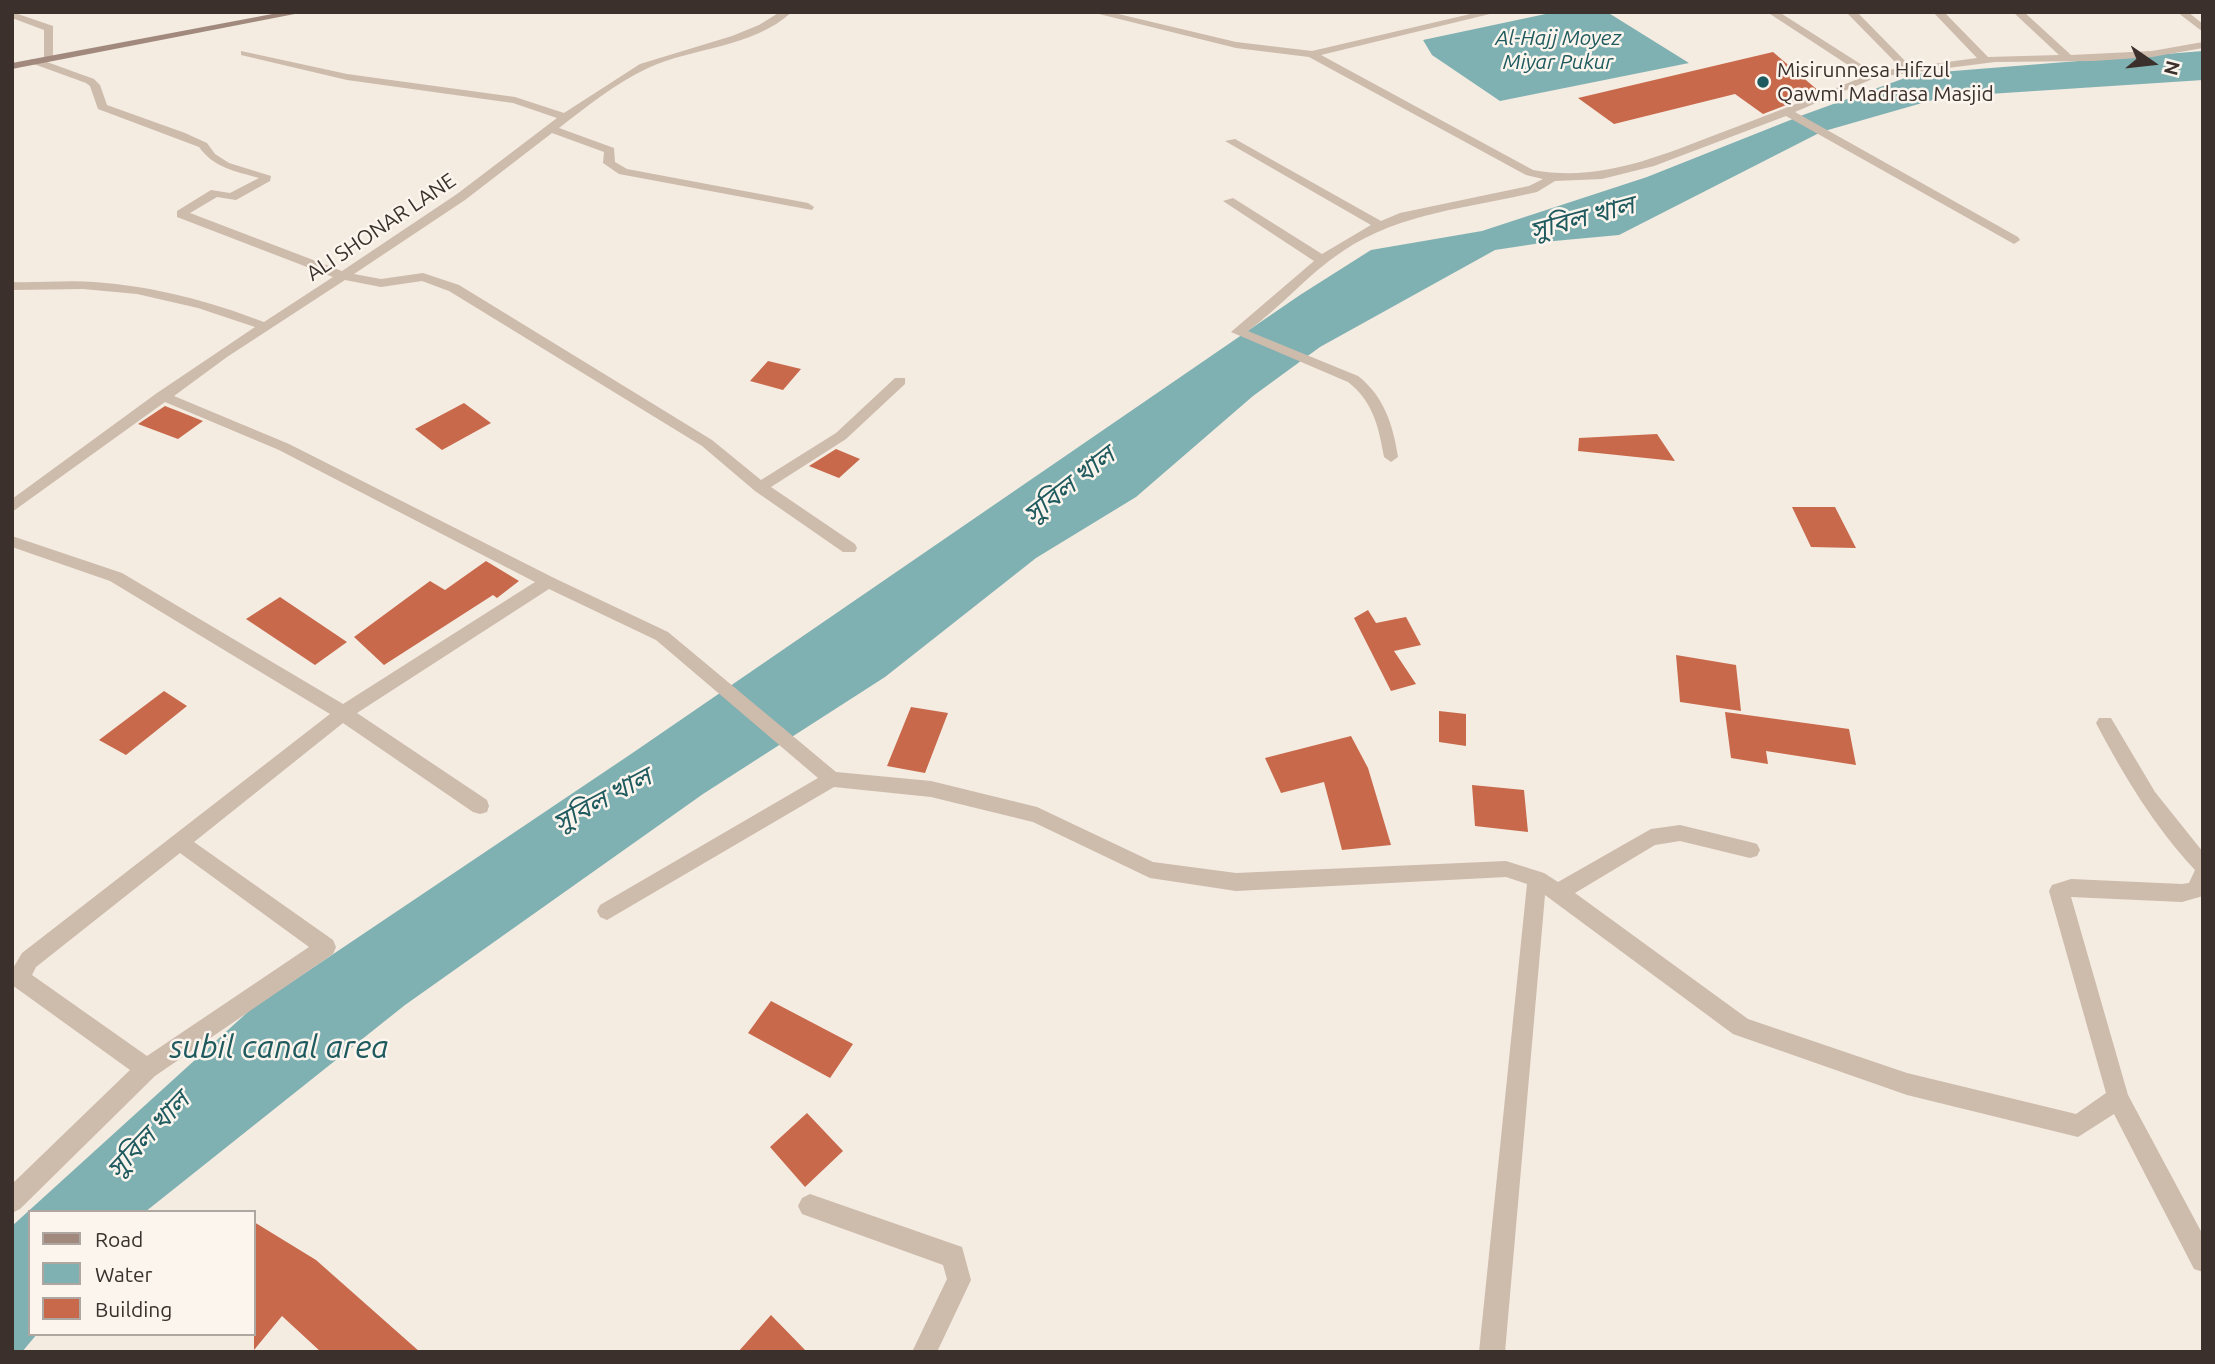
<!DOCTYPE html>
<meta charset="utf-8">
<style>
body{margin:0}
#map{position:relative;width:2215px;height:1364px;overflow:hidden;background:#f4ebe1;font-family:Ubuntu,sans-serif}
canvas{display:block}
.frame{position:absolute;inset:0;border:14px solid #3b302b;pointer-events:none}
.legend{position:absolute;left:28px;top:1210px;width:228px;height:126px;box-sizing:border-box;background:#fbf5ee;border:2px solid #aea6a0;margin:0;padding:9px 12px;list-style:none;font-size:21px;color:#3b302b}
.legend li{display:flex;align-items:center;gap:14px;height:35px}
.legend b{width:35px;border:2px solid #aea6a0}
.north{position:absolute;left:2117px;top:28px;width:70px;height:70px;-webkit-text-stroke:5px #fbf5ee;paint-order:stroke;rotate:104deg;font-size:19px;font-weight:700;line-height:28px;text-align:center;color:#3b302b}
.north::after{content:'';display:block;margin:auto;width:24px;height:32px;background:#3b302b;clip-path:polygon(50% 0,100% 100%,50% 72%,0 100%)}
</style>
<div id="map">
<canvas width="2215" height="1364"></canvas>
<div class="frame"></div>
<ul class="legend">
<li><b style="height:9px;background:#a18a7d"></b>Road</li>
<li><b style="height:19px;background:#7fb0b2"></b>Water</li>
<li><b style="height:19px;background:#c8694b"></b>Building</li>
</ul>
<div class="north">N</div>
</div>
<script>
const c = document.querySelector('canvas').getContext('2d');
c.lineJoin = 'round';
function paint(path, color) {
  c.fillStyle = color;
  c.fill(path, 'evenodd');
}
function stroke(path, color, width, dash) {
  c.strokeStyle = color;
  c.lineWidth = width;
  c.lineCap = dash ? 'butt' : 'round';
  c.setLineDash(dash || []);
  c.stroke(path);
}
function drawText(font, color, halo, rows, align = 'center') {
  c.font = font + ' Ubuntu,"Noto Sans Bengali",sans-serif';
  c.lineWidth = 5;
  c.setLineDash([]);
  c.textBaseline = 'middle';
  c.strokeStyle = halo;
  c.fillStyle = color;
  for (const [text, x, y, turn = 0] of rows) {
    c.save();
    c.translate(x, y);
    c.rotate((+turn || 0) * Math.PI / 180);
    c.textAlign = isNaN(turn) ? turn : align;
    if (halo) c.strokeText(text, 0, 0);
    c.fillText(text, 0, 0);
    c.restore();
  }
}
const water = new Path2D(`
 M1555,12H1607L1689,63L1500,101L1432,55L1423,40Z
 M2203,51V80L1943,97L1821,132L1619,235L1554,241L1495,250L1320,347L1253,396L1136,497L1036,558L885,677L703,794L405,1005L145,1212H30V1334H37L22,1352H12V1226L250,1010L631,754L1300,295L1371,250L1482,231L1647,177L1803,115L1916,74Z`);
const building = new Path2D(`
 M1773,52L1820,92L1763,114L1735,94L1614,124L1578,98Z
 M768,361L801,369L783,390L750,381Z
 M464,403L491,423L442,450L415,429Z
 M165,406L183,413L203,421L178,439L138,424Z
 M1657,434L1675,461L1578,451L1579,438Z
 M836,449L860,459L839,478L809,466Z
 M1792,507H1835L1856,548L1811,547Z
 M486,561L519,581L497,598L493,595L384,665L354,637L430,581L445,590Z
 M280,597L347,642L315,665L246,619Z
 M1368,610L1376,623L1406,617L1421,645L1394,651L1416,684L1391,691L1354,618Z
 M1676,655L1736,665L1741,711L1680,702Z
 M164,691L187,706L126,755L99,740Z
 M911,707L948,713L925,773L887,766Z
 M1439,711L1466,714V746L1439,742Z
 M1725,712L1849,729L1856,765L1766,751L1768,764L1731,758Z
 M1351,736L1368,768L1391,845L1342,850L1324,782L1281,793L1265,758Z
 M1472,785L1524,790L1528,832L1475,826Z
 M771,1001L853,1044L830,1078L748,1033Z
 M807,1113L843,1151L805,1187L770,1147Z
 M254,1222L316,1260L420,1352H321L282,1316L254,1350Z
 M771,1315L807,1352H738Z`);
const street = new Path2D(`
 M12,12L53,26V59L47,62L94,79L100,85L107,105L185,133L207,143L215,154L229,163L271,176L270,181L236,200L217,197L190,213L342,271L457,194L557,118L513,103L347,80L241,55V51L347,74L515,97L564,113L640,64L732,36L759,25L780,12H792C752,48 694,47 648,68C616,83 586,107 559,128L614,148L615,162L627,169L808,203L814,207L812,210L619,174L603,163L604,152L552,133L465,200L354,274L381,279L423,273L459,285L712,440L761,480L836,433L895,378H905V384L846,439L771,487L855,544L857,548L855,552H843L755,491L702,446L449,291L422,281L381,287L345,280L227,357L174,396L289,444L554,578L668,632L836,772L931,781L1037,807L1153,862L1236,873L1506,861L1544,873L1558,882L1651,829L1680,825L1750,842L1757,844L1760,850L1757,856L1750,858L1680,841L1655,845L1575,893L1748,1019L1907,1073L2076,1114L2106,1093L2049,891L2052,885L2071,879L2182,884L2189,883L2195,870C2154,826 2124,776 2096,723L2099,718H2111L2155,792L2203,852V896L2182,902L2071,897L2128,1095L2203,1235V1272L2194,1269L2114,1114L2078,1137L1907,1095L1733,1034L1545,895L1505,1352H1479L1527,884L1506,877L1236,891L1150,878L1033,822L931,797L834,787L607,920L600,917L597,911L600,905L818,778L656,640L549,589L357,713L487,800L489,806L487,812L480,814L473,812L343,723L194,842L333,940L336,947L333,954L155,1076L20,1209L12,1213V1184L130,1070L12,985V970L22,953L330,714L110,581L12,547V536L122,573L343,704L535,582L279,450L165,402L12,512V499L157,393L255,327L198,308L137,294L83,289L12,290V282C40,283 67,280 94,282C153,286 209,301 264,322L333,277L177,217V211L211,190L230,193L259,178C235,171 214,168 199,147L98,109L90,86L86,83L31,63V59L44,61V30L12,18ZM180,853L309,947L147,1056L32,975L36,967Z
 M1091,12H1110L1236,42L1312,51L1479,12H1498L1321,55L1533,170C1598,182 1655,158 1715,135C1765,116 1815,97 1865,76L1767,12H1779L1873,72L1901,68L1846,12H1857L1911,67L1977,58L1933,12H1944L1988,57L2059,55L2013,12H2024L2071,55L2152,51L2203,42V48L2152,57L2093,61L1995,62L1877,77L1795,112L2018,237L2020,240L2014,244L1786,116L1654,166L1602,179L1555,181L1537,192C1470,208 1401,212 1343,251C1308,274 1281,307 1248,331L1358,376C1384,396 1393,425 1398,457L1391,462L1384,457C1379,428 1373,401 1348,382L1231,332L1314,261L1223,201L1233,198L1322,254L1371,225L1225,141L1235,139L1381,221L1400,213L1529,186L1543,179L1526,175L1309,57L1236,48Z
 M2177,12H2188L2203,24V32Z
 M810,1194L962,1247L971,1280L937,1352H912L947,1279L943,1265L802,1214L798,1206L802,1198Z`);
const secondary = new Path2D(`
 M283,12H305L12,69V63Z`);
const markers = [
 [1763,82,7,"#1f5a5e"]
];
const farWaternames = [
 ["Al-Hajj Moyez",1558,38],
 ["Miyar Pukur",1558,62]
];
const farPoinames = [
 ["Misirunnesa Hifzul",1777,70],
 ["Qawmi Madrasa Masjid",1777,94]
];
const farStreetnames = [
 ["ALI SHONAR LANE",381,227,-34]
];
const waterNames = [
 ["সুবিল খাল",1582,218,-15],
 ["সুবিল খাল",1069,485,-38],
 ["সুবিল খাল",602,800,-28],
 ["সুবিল খাল",148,1135,-47]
];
const nearWaternames = [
 ["subil canal area",279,1047]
];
paint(water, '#7fb0b2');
paint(building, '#c8694b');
paint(street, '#cdbbac');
paint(secondary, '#a18a7d');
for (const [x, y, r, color] of markers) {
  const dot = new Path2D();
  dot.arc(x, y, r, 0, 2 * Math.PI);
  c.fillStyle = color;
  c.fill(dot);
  stroke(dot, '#fbf5ee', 2.5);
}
drawText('italic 21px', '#1f5a5e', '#fbf5ee', farWaternames);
drawText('21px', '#3b302b', '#fbf5ee', farPoinames, 'left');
drawText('21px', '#3b302b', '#fbf5ee', farStreetnames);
drawText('italic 26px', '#1f5a5e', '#fbf5ee', waterNames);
drawText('italic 32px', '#1f5a5e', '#fbf5ee', nearWaternames);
</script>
